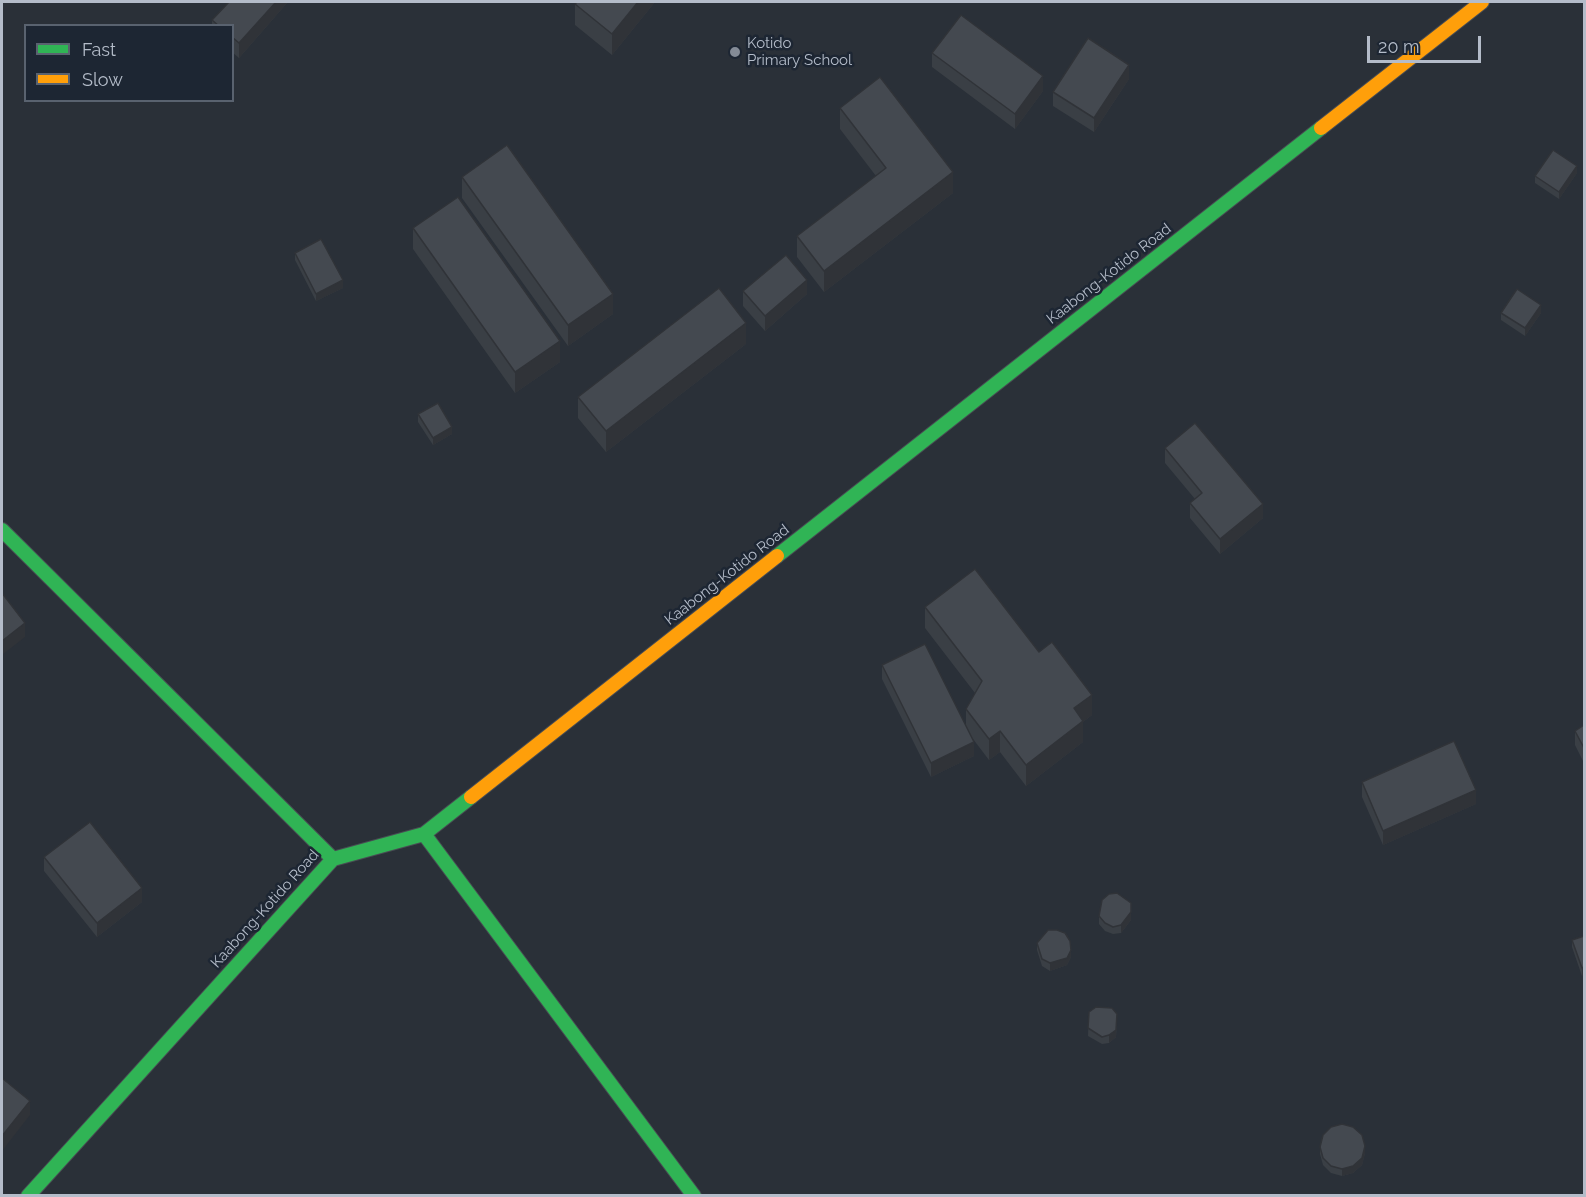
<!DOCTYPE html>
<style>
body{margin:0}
#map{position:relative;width:1586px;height:1197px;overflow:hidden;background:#2a3038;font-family:Raleway,sans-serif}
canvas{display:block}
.frame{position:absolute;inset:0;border:3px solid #b4bcc9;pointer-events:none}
.legend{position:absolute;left:24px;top:24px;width:210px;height:78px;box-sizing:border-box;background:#1d2633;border:2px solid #59626f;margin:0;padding:8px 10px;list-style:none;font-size:18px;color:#b4bcc9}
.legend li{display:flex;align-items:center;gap:12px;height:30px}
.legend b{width:30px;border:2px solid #59626f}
.scale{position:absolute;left:1367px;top:36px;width:114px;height:27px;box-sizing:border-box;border:3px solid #b4bcc9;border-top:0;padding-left:8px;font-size:18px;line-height:21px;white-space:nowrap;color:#b4bcc9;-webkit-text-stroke:4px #1d2633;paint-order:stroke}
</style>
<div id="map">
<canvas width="1586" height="1197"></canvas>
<div class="frame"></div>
<ul class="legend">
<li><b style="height:8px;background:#30b455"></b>Fast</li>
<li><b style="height:8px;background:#ff9f0a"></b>Slow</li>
</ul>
<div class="scale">20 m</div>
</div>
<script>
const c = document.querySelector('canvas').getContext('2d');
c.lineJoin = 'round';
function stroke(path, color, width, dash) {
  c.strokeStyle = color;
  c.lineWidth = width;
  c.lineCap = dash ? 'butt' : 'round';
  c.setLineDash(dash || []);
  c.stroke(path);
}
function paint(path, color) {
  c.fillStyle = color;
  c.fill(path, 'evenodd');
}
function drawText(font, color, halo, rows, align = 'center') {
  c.font = font + ' Raleway,sans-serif';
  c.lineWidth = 5;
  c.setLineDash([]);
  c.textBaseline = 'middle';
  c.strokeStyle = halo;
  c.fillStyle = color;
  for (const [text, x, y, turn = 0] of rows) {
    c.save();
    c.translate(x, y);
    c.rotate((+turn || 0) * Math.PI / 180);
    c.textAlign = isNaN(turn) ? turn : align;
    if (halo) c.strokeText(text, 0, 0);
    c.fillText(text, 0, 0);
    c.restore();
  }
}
const fast = new Path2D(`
 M2,530L333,859
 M777,556L1321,128
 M424,834L694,1196
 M28,1196L333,859L424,834L471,797`);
const slow = new Path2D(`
 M1321,128L1482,2
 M471,797L777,556`);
const wall = new Path2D(`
 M287,2V3L239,58L232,52V26H212V20Z
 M655,2L612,55L575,25V4Z
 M932,53L1043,91L1015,129L932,67Z
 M1129,79L1094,132L1053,106V92Z
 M840,108L953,193L824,292L797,257V236L876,176L840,129Z
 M1577,173L1559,199L1535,183V176Z
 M462,177L613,314L568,346L462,198Z
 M413,228L560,362L515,393L413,249Z
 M295,253L343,288L316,301L295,260Z
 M743,291L807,294L765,331L743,306Z
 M1501,313H1541L1525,336L1501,320Z
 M746,344L606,452L578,418V397Z
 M418,414L452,434L433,445L418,422Z
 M1165,448L1263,518L1220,554L1190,518V503L1195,499L1165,463Z
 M925,607L1039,652L1092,715L1083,722V742L1026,786L1000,752L989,760L973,739L974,756L931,777L882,679V665L966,725V709L975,693L925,628Z
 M1584,725V763L1575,745V731Z
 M1362,782L1476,804L1383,845L1362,797Z
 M44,857L142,902L97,937L44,871Z
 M1099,916L1131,920L1121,933L1113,934L1105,931L1099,924Z
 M1584,936L1582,976L1572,947V940Z
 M1037,943L1071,957L1067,965L1050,971L1042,966L1037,950Z
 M1089,1012L1117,1022L1116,1037L1109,1043L1102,1044L1088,1036Z
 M1320,1147L1365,1153L1362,1165L1353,1173L1342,1176L1331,1173L1323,1165L1320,1154Z`);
const shadedWall = new Path2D(`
 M276,2H287V3L239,58V43Z
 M638,2H655L612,55V34Z
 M1129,65V79L1094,132V118Z
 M1043,76V91L1015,129V114Z
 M1577,166V173L1559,199V192Z
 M953,172V193L824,292V271Z
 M343,280V288L316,301V294Z
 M807,280V294L765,331V316Z
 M613,294V314L568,346V325Z
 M1541,305V313L1525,336V328Z
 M746,323V344L606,452V431Z
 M560,341V362L515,393V372Z
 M452,427V434L433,445V438Z
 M1263,504V518L1220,554V539Z
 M25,623V637L2,655V641Z
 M1092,695V715L1083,722V742L1026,786V765L1074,708Z
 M1000,731V752L989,760V739Z
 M974,742V756L931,777V763Z
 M1476,790V804L1383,845V831Z
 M142,888V902L97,937V923Z
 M1131,912V920L1121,933V925Z
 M1071,950V957L1067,965L1050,971V963Z
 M1584,967V975L1582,976V968Z
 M1117,1014L1116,1037L1109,1043V1035Z
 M30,1101V1115L2,1151V1136Z
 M1365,1146V1153L1362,1165L1353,1173L1342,1176V1169Z`);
const building = new Path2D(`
 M229,2H276L239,43L232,37V26H219L212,20Z
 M577,2H638L612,34L575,4Z
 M961,15L1043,76L1015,114L932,53Z
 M1088,38L1129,65L1094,118L1053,92Z
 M880,77L953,172L824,271L797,236L886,168L840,108Z
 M507,145L613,294L568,325L462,177Z
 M1553,150L1577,166L1559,192L1535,176Z
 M458,197L560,341L515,372L413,228Z
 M321,239L343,280L316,294L295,253Z
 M786,255L807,280L765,316L743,291Z
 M719,288L746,323L606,431L578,397Z
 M1517,289L1541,305L1525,328L1501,313Z
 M438,403L452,427L433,438L418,414Z
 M1195,423L1263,504L1220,539L1190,503L1202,493L1165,448Z
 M975,569L1039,652L1052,642L1092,695L1074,708L1083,721L1026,765L1000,731L989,739L966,709L982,681L925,607Z
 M2,593L25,623L2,641Z
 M925,644L974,742L931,763L882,665Z
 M1584,725V748L1575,731Z
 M1454,741L1476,790L1383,831L1362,782Z
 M90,822L142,888L97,923L44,857Z
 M1117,893L1131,903V912L1121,925L1113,927L1105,923L1099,916L1102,900L1109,894Z
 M1048,930H1057L1065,933L1070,941L1071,950L1067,958L1050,963L1042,959L1037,943Z
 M1584,936V967L1582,968L1572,940Z
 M1096,1007L1112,1008L1117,1014L1116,1030L1109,1035L1102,1037L1088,1028L1089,1012Z
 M2,1078L30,1101L2,1136Z
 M1342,1124L1353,1127L1362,1135L1365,1146L1362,1158L1353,1166L1342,1169L1331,1166L1323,1158L1320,1147L1323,1135L1331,1127Z`);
const markers = [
 [735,52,6,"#848b96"]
];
const poiNames = [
 ["Kotido",747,43],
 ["Primary School",747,60]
];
const streetNames = [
 ["Kaabong-Kotido Road",1109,274,-38],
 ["Kaabong-Kotido Road",727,575,-38],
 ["Kaabong-Kotido Road",265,909,-48]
];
stroke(fast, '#484c53', 16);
stroke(slow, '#484c53', 16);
stroke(fast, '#30b455', 14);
stroke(slow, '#ff9f0a', 14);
paint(wall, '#3a3f45');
paint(shadedWall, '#303338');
paint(building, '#444950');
stroke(building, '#303338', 1.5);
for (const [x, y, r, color] of markers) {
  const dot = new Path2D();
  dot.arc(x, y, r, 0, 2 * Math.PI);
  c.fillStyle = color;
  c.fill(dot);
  stroke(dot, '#1d2633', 2);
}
drawText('15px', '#b4bcc9', '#1d2633', poiNames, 'left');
drawText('15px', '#b4bcc9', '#1d2633', streetNames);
</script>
